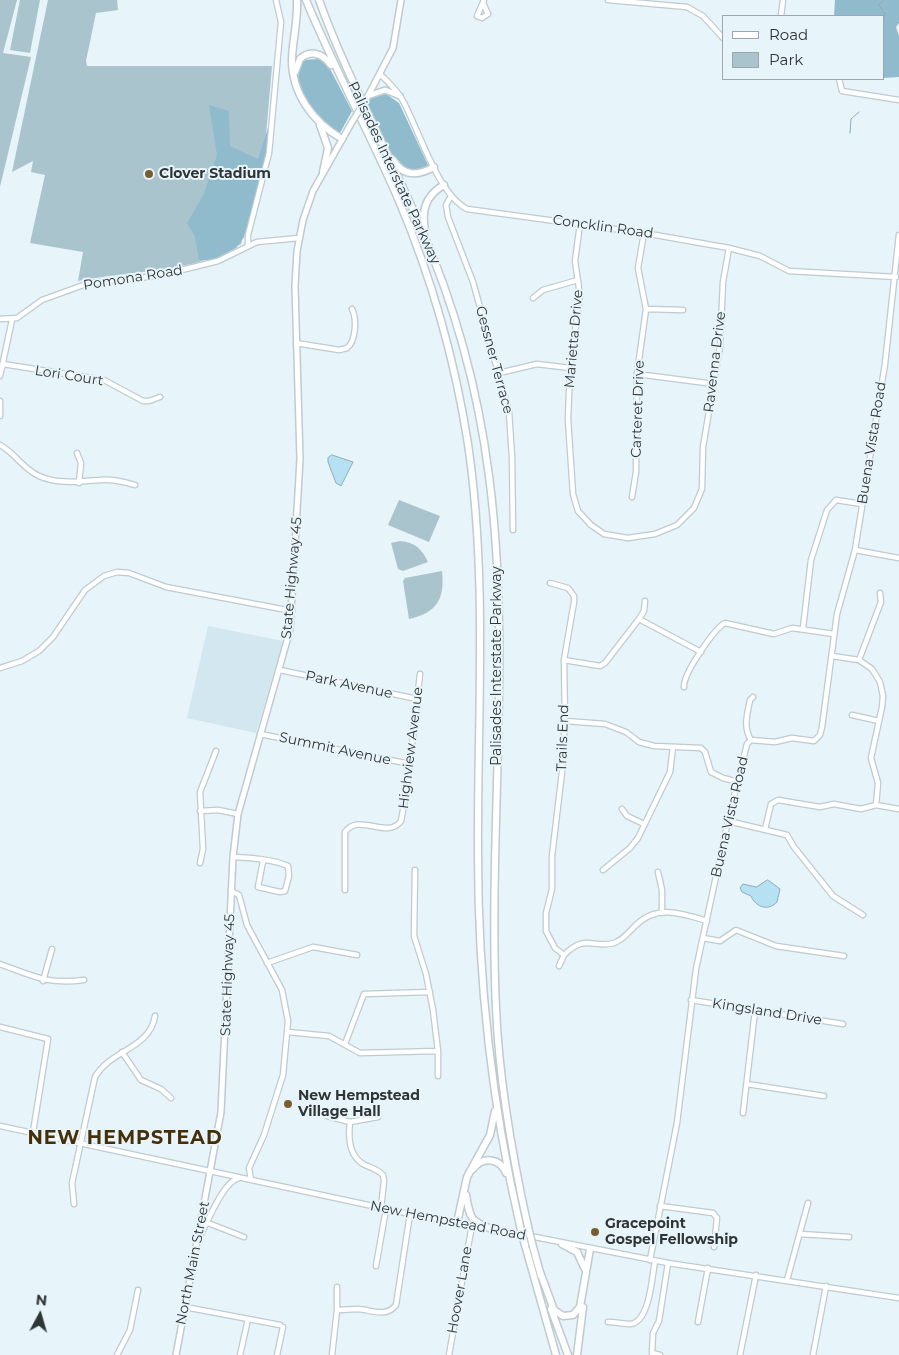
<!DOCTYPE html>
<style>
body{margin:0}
#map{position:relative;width:899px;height:1355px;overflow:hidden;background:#e7f4f9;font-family:Montserrat,sans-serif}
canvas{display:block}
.legend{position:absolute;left:722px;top:15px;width:162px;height:65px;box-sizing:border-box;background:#e7f4f9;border:1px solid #9da7ab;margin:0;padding:6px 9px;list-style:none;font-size:15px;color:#2f3436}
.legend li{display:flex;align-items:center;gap:10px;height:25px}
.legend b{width:25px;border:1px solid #9da7ab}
.north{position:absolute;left:15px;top:1290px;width:50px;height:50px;-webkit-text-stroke:4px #e7f4f9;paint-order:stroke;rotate:6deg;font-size:14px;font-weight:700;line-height:20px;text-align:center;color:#2f3436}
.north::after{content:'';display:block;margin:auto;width:18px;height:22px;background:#2f3436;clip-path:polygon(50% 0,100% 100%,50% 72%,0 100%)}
</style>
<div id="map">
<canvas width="899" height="1355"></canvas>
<ul class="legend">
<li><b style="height:6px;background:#fff"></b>Road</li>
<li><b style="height:14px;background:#aac4ce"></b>Park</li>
</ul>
<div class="north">N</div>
</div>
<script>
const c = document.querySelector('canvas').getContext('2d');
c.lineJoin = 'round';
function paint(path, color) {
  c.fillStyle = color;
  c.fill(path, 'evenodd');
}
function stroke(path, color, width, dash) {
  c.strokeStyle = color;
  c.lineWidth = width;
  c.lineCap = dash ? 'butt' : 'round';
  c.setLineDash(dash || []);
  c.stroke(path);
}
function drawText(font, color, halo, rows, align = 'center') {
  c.font = font + ' Montserrat,sans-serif';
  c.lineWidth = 4;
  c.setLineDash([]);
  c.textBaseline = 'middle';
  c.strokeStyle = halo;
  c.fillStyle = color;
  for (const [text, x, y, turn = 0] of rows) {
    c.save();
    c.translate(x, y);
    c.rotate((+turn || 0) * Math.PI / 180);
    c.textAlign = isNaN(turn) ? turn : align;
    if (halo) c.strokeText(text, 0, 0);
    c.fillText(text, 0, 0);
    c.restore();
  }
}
const built = new Path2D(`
 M208,626L283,641L256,733L187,718Z`);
const green = new Path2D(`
 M0,0H17L3,53L31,57L0,187Z
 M20,0H40L30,53L10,50Z
 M48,0H117L118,10L96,13L86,61L87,66H272L264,158L241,244C191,274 134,270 78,281L83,252L30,243L45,175L31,172L33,161L12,172Z
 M399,500L440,516L429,542L388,525Z
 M400,541C415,542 422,549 428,562L403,571L398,569L391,543Z
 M442,571C445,599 437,613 409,619L403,581L405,578Z`);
const forest = new Path2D(`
 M835,0H899V23L896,27L899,36V77L883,78V16H834Z
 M319,59L329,67L352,111L340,133C323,123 299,102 298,79C298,73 301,66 302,60Z
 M386,94L399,103L428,165L422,172L410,171L396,161L366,108L371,98Z
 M209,105L229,111L230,146L258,159L270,122L267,162L244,237L236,248L213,260H199L195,237L187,223L203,196L217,155Z`);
const water = new Path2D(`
 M332,455L353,462L341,486L336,483L328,462V458Z
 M768,880L780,889L777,902C769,911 756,908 751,896L742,892L740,888L743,884L756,887Z`);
const stream = new Path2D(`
 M883,0L879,5L885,13L883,21
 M850,133L851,119L859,112`);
const minor = new Path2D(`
 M608,0L687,7L703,16L723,38
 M483,3L488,14L482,18L477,16L484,0
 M781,16L783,0
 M381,75C389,83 398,91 403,101C419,130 437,193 467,209L644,233L729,248L760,256L789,271L896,277
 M839,79L842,91L899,100
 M451,196L446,205L448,217L473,282L509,412L512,457L513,530
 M580,224L575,261L580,295L570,368L568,419L573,494L578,511L591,525L604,534L628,538L655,534L677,525L694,508L702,489L703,447L720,346L723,282L729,248
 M248,245V235L269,153L281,22L276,0
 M533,298L543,290L578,280
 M646,309L683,310
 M0,319L17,318L42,300L89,283L157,276L218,261L257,242L299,238
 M296,343L339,350L347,348C356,341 357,319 352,309
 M3,364L104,380L143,401H149L160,397
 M499,373L537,364L570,368
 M637,374L714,384
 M0,376L12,320
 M0,401V416
 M0,445C15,453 23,469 39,476C60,485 80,481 101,480C113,479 124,482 135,485
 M77,453L81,463L79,483
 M632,497L636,472L637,374L646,309L638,268L644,233
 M855,550L899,558
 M550,583L568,588L574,596V602L564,660L565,721L562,772L552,856V889L546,913V931L555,948L564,955C586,933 593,949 614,943C623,940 629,932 635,926C656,904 681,913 707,921
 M639,619L701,652
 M803,628L811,560L827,510L836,500L862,504
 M832,656L859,660L872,669L880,682L883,696L882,707L871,758L878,783L876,805
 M564,660L600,666L605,663L639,619L644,611L645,601
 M859,660L881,602L880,593
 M0,668L22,661L39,651L53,637L85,590L104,576L117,572L129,573L166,587L292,611
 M280,670L417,699
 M684,687C683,674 714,629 725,623L774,634L792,628L834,634
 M852,715L879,721
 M565,721L605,724L626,732L639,742L654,746L701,748L705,752L711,772L723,778L738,782
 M260,734L410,764
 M751,740C743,727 747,715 750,700L753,697
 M622,809L627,816L644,824
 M200,811L218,810L238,814
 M728,821L787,835L794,847L833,896L863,915
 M765,829L771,804L778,800L820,807L834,804L861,809L876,805L899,809
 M233,857C251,858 272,859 288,866L289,876L285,891L280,892L258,887L263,861
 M200,863L203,849L200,792L216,751
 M415,870L414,936L426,974L433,1010L438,1051V1076
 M603,870L630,848L638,838L670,772L673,747
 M658,872L662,890V911
 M345,890V832C359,812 387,840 401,821L407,789L420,674
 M231,891L239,895L247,925L282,990L288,1021L283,1075L264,1135L249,1168L251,1180
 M703,938L720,941L736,930L776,946L844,956
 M267,963L313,947L357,955
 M0,964C33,976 48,985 84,980
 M559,966L564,955
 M43,981L52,949
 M691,1000L843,1024
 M0,1027L48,1039L33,1132
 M288,1032L329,1036L360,1053L438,1051
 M345,1044L364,994L430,992
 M122,1052L141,1080L161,1089L171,1098
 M747,1084L824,1096
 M743,1113L755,1011
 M327,1116L350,1122L378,1117
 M350,1122C348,1138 349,1157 365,1165C372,1168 377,1169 383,1175L384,1181L381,1208
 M0,1126L410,1214L481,1227
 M74,1204L72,1183L95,1077C110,1050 150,1049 155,1016
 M660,1206L713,1213L717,1218L714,1247
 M208,1223L244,1237
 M494,1229L668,1263L899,1298
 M800,1234L849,1237
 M199,1238C207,1224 223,1181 239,1178
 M650,1260L677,1123L696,969L728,821L747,744L751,740L775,742L792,738L814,741L820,735L822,727L837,614L855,550L885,364L899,235
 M376,1266L386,1209
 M787,1280L808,1203
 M185,1307L280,1325
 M337,1310C344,1310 351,1309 358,1309C372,1310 386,1318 396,1305L410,1214
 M608,1322C615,1322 624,1324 631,1324C650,1321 652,1276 655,1261
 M698,1322L708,1268
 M117,1355L130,1330L138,1290
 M240,1355L248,1319
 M277,1355L283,1327
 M332,1355L337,1310V1287
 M449,1355L472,1225
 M660,1355L652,1353L653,1333L659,1321L668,1263
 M740,1355L756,1275
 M813,1355L826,1286`);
const major = new Path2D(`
 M368,96L393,48L401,0
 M368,96L385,90L400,96
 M176,1355L221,1112L233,857L238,814L290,630L300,459L295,286L297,251L303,220L313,191L352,122`);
const highway = new Path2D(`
 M297,0C298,20 293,38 292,58C291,93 313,122 342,139
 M306,0C334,68 370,133 399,201C432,279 455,361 468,444C488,580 477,719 478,855C478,980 492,1105 520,1226
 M319,0C347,78 388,150 420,226C455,305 478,390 489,476C512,651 488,831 496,1008C499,1082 512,1155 528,1227
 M295,72L300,59C311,49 323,54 331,65
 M320,125L328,148L323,172
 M393,160C404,177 418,176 434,167
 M425,230C421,210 426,195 444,185
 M473,1169C483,1156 500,1158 506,1173
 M466,1195C470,1220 471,1222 495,1230
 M457,1223L467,1177L490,1135L495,1111
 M562,1244L577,1252L585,1269
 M525,1245L556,1355
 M533,1247L541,1276
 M540,1272L554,1310L563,1316L573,1315L580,1307L590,1249
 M551,1309L568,1355
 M577,1355L583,1307`);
const majorBridge = new Path2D(`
 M352,122L368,96`);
const highwayBridge = new Path2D(`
 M520,1226L525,1245
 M528,1227L533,1247`);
const markers = [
 [149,174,5,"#795d30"],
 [288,1104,5,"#795d30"],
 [595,1232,5,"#795d30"]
];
const streetNames = [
 ["Palisades Interstate Parkway",394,173,65],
 ["Concklin Road",603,227,8],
 ["Pomona Road",133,278,-9],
 ["Marietta Drive",574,339,-85],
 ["Gessner Terrace",494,360,75],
 ["Ravenna Drive",715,362,-83],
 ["Lori Court",69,376,9],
 ["Carteret Drive",638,409,-88],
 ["Buena Vista Road",872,443,-81],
 ["State Highway 45",292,578,-85],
 ["Palisades Interstate Parkway",497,666,-90],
 ["Park Avenue",349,685,12],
 ["Trails End",563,738,-88],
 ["Highview Avenue",411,748,-83],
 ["Summit Avenue",335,749,12],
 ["Buena Vista Road",730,817,-77],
 ["State Highway 45",228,975,-88],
 ["Kingsland Drive",767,1012,9],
 ["New Hempstead Road",448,1221,11],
 ["North Main Street",193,1263,-79],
 ["Hoover Lane",460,1290,-80]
];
const poiNames = [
 ["Clover Stadium",159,174],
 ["New Hempstead",298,1096],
 ["Village Hall",298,1112],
 ["Gracepoint",605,1224],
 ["Gospel Fellowship",605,1240]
];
const districtNames = [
 ["NEW HEMPSTEAD",125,1138]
];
paint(built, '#d2e7ef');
paint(green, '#aac4ce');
paint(forest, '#90bbcc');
paint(water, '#b5e1f3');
stroke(water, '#8dadba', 1);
stroke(stream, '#8dadba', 1);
stroke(minor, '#becbd0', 7);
stroke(major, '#becbd0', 8);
stroke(highway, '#becbd0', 9);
stroke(minor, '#fff', 4.5);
stroke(major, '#fff', 5);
stroke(highway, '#fff', 6);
stroke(majorBridge, '#becbd0', 8, []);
stroke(highwayBridge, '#becbd0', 9, []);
stroke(majorBridge, '#fff', 5);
stroke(highwayBridge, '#fff', 6);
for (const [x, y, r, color] of markers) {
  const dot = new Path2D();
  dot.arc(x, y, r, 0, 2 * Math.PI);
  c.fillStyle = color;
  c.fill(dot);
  stroke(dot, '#e7f4f9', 2);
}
drawText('14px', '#2f3436', '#e7f4f9', streetNames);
drawText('bold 14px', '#2f3436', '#e7f4f9', poiNames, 'left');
c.letterSpacing = '1px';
drawText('bold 19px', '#442f08', '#e7f4f9', districtNames);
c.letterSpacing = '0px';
</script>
